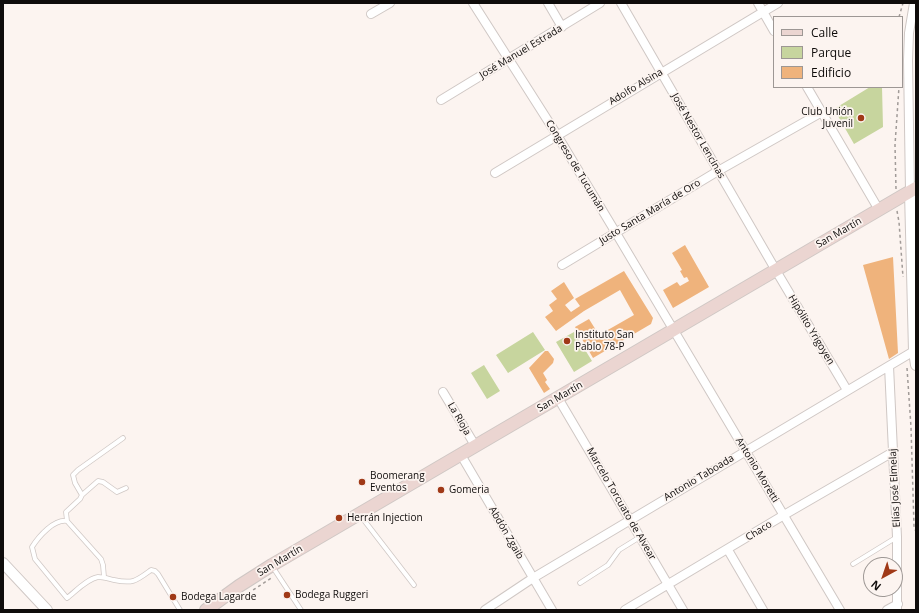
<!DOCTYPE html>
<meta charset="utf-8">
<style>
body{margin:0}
#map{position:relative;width:919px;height:613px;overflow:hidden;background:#fcf4f0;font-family:"Open Sans",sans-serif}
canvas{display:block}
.frame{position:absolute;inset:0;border:4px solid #0f0c0b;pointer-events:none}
.legend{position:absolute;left:773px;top:16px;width:130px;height:72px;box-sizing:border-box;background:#fcf4f0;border:1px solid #9d9794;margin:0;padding:5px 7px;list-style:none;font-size:12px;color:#0f0c0b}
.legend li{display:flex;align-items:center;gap:8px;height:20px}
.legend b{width:20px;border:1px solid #9d9794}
.north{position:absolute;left:863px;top:557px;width:40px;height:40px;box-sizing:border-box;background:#fcf4f0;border:1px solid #9d9794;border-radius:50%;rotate:220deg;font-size:11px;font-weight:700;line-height:16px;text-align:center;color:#0f0c0b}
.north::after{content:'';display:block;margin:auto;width:14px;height:18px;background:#a03917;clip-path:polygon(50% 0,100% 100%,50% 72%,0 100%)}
</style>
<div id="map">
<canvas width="919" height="613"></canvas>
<div class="frame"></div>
<ul class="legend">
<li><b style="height:5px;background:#ebd5d1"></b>Calle</li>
<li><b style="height:11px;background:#c7d59e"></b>Parque</li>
<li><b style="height:11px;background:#efb37c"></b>Edificio</li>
</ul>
<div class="north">N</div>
</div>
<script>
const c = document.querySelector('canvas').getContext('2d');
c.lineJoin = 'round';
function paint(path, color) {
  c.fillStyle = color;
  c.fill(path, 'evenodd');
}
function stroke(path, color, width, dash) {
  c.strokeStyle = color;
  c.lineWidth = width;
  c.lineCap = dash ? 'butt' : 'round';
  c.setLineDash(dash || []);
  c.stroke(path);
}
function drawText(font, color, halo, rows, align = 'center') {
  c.font = font + ' "Open Sans",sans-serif';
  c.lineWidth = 3.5;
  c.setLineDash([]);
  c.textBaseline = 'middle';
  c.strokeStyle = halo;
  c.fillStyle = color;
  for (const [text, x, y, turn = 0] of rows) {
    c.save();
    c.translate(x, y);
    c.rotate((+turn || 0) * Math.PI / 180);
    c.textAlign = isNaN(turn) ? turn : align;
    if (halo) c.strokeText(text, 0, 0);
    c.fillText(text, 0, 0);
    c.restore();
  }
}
const green = new Path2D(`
 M870,87H882L883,127L854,144L834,109Z
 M533,332L545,350L508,373L496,355Z
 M574,332L592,361L574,372L556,342Z
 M484,365L500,391L487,399L471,373Z`);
const building = new Path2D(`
 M685,245L709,287L673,308L663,290L677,282L680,286L689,281L687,277L684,278L680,271L682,270L672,253Z
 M893,257L898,353L889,359L863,265Z
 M624,271L653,318L651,324L593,358L575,327L589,319L599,335L634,315L620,290L584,311L556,331L545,317L553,311L549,305L557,299L551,291L564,282L574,298L565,305L571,312L580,306L575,299Z
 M545,351H548L554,359L553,363L543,373L547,380L545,382L550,389L544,393L529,368Z`);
const path = new Path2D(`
 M899,17L903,3
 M896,189L895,145L899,87
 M897,211L899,222L903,277
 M907,368L911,427L914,526L916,532
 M233,603L273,577`);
const service = new Path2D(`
 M82,495L98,481L103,482L117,492L126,488
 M360,515L414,585
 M67,521L66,512L80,499L82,495L75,483L73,475L78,470L123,438
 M853,564L897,537
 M272,566L301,610
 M104,577L103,565L101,559L67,521C54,519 39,536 32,547L35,559L67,598C76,591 87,579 98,577C104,577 109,579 114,580C133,584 136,581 151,570L155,571L158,574L180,610
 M580,583L608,565L619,550L640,537`);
const minor = new Path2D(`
 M473,3L557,135L616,233L840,610
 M548,3L562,27
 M621,3L778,274L847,390
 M758,3L774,31
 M371,14L390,3
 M807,87L879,210
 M441,100L600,3
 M495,173L778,3
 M910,192L908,60L909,33L914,3
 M562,265L718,171L822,112
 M889,366L897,537V610
 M443,392L476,447
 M558,398L683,610
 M461,455L552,610
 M728,550L763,610
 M485,610L533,578L914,351
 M625,610L784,515L893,452
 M887,610L898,604`);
const tertiary = new Path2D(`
 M910,192L914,351L916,365
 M3,563L47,610`);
const secondary = new Path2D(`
 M206,610L239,586L272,565L916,188`);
const markers = [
 [861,118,4,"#a03917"],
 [567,341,4,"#a03917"],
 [362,482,4,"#a03917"],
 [441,490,4,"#a03917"],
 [339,518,4,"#a03917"],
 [287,595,4,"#a03917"],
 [173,597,4,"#a03917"]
];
const streetNames = [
 ["José Manuel Estrada",521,52,-31],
 ["Adolfo Alsina",636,87,-31],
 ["José Nestor Lencinas",698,136,60],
 ["Congreso de Tucumán",575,166,59],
 ["Justo Santa María de Oro",650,212,-31],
 ["San Martín",839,233,-30],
 ["Hipólito Yrigoyen",811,330,59],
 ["San Martín",560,397,-30],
 ["La Rioja",459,419,60],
 ["Antonio Moretti",757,470,59],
 ["Antonio Taboada",699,478,-31],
 ["Elías José Elmelaj",895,488,-93],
 ["Marcelo Torcuato de Alvear",621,504,60],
 ["Chaco",759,531,-32],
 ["Abdón Zgaib",506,533,60],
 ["San Martín",280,561,-31]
];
const poiNames = [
 ["Club Unión",853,112,"right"],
 ["Juvenil",853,124,"right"],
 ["Instituto San",575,335],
 ["Pablo 78-P",575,347],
 ["Boomerang",370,476],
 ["Eventos",370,488],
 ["Gomeria",449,490],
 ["Herrán Injection",347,518],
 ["Bodega Ruggeri",295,595],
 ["Bodega Lagarde",181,597]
];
paint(green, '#c7d59e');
paint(building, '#efb37c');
stroke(service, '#cfc7c4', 5.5);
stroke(minor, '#cfc7c4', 10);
stroke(tertiary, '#cfc7c4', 12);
stroke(secondary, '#cfc7c4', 14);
stroke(path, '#a19b98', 1.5, [3, 3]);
stroke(service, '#fff', 4);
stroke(minor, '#fff', 8);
stroke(tertiary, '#fff', 10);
stroke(secondary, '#ebd5d1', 12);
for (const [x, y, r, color] of markers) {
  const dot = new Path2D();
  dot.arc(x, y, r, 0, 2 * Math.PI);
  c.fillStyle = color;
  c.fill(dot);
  stroke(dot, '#fcf4f0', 1.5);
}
drawText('10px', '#0f0c0b', '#fcf4f0', streetNames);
drawText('10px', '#0f0c0b', '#fcf4f0', poiNames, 'left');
</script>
